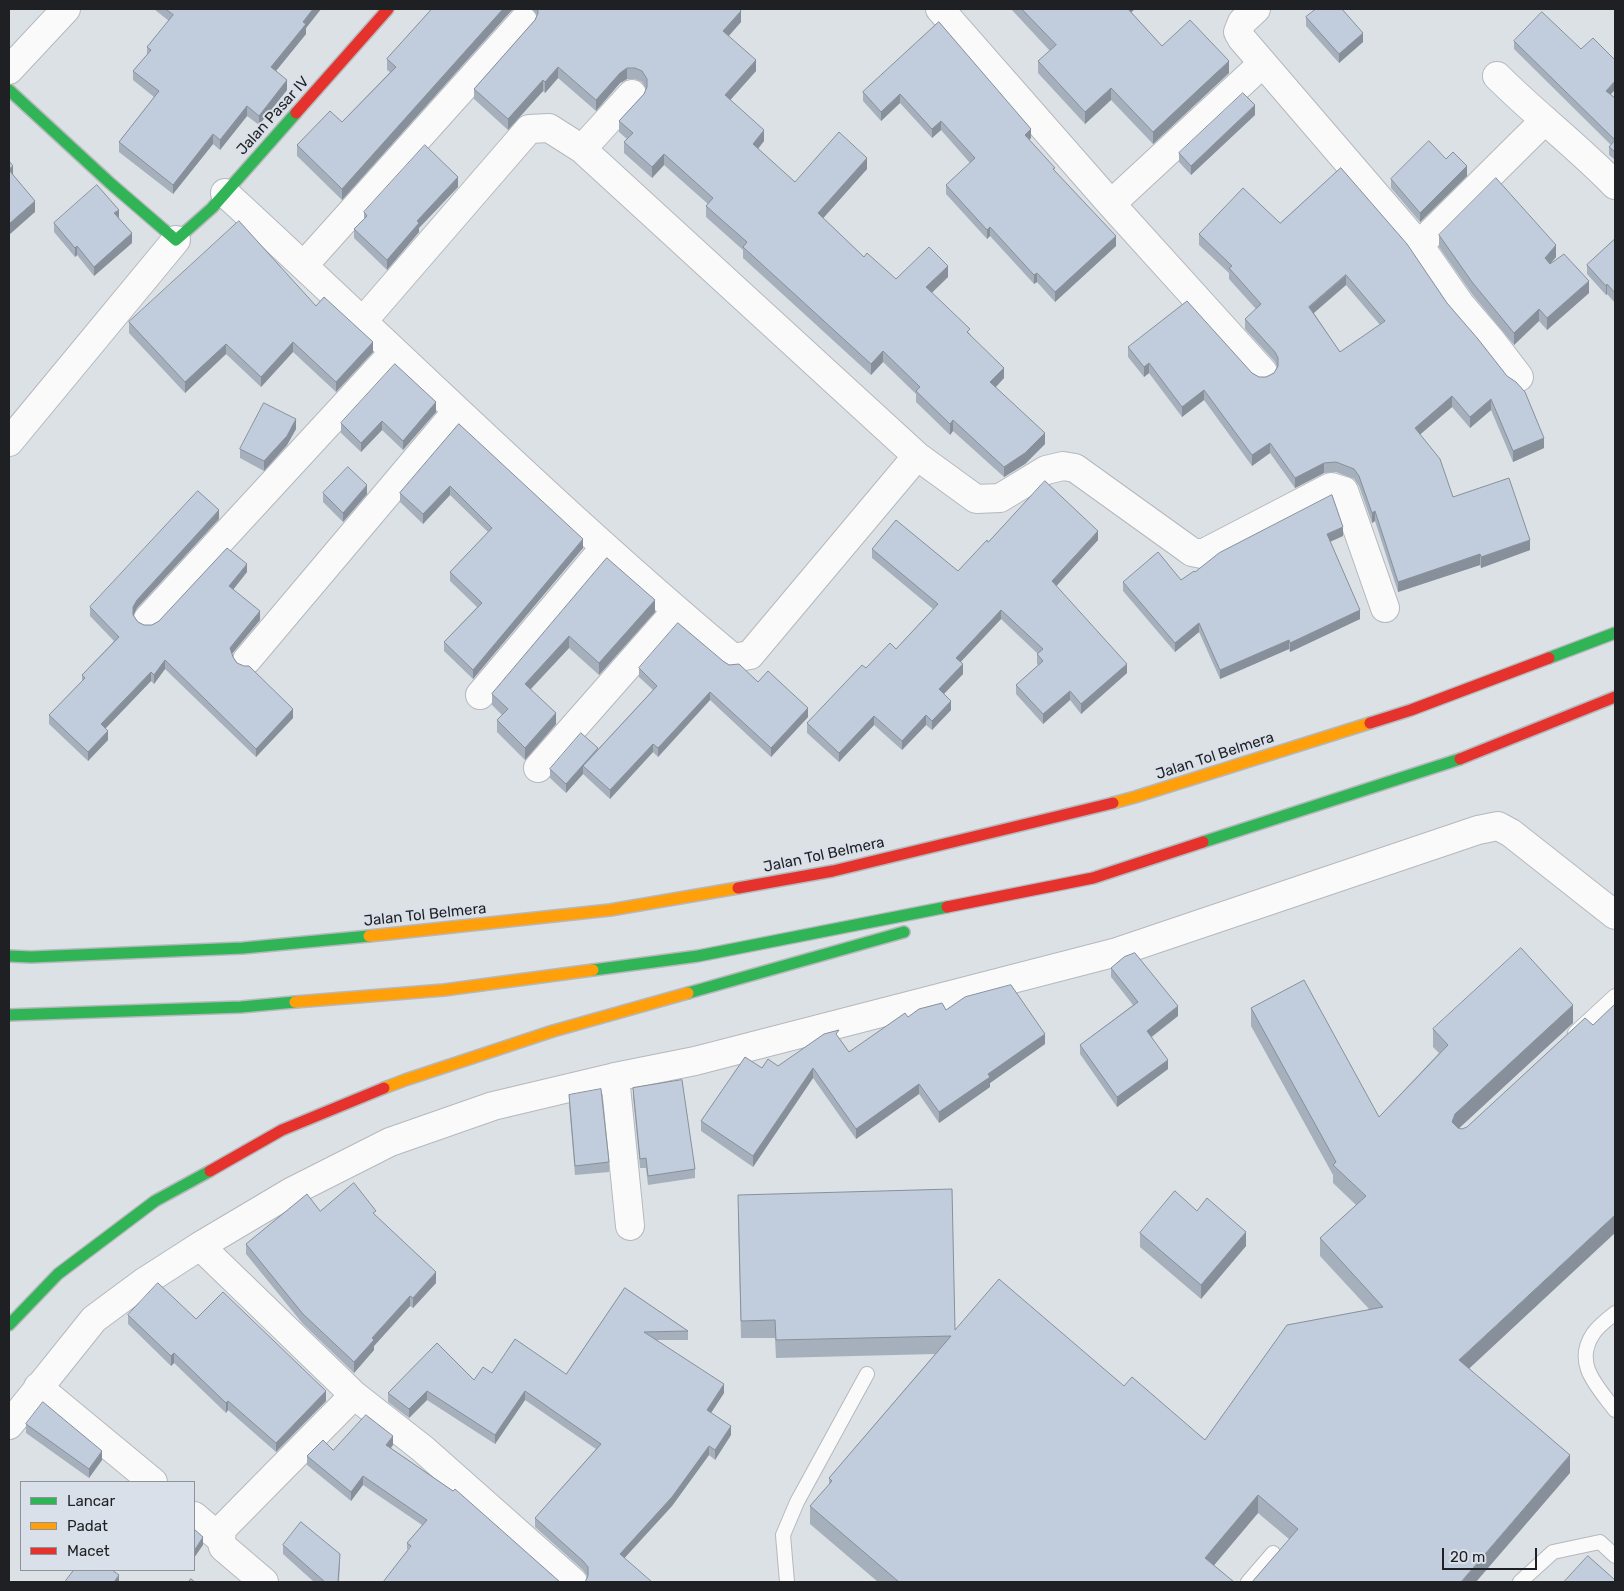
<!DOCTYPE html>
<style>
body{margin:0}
#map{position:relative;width:1624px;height:1591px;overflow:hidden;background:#dce1e6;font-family:Rubik,sans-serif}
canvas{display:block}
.frame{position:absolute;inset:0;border:10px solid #1e2023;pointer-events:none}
.legend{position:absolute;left:20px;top:1481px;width:175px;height:90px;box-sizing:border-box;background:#d9e0e9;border:1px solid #8e939a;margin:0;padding:6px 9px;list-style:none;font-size:15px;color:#1e2023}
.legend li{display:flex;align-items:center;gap:10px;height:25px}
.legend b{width:25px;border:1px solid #8e939a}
.scale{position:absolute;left:1442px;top:1548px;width:95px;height:22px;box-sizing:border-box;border:2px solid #1e2023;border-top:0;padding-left:6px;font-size:15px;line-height:18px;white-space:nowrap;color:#1e2023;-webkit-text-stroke:4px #d9e0e9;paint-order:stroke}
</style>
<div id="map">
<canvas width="1624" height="1591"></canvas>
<div class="frame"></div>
<ul class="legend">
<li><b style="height:6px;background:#30b455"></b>Lancar</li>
<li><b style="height:6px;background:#ff9f0a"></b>Padat</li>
<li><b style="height:6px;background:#e5322d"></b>Macet</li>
</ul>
<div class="scale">20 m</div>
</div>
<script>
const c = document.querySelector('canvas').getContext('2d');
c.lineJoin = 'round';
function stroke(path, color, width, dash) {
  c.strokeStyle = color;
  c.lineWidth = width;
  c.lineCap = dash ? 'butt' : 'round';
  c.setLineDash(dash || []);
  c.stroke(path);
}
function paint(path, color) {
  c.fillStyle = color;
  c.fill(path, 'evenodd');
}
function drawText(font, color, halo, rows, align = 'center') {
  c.font = font + ' Rubik,sans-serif';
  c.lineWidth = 4;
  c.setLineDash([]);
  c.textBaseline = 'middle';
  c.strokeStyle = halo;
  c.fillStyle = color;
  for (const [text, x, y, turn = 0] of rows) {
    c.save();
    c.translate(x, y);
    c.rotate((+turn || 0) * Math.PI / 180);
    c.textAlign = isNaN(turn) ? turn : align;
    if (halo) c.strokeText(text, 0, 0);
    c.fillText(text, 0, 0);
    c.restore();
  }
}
const lane = new Path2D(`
 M1575,1033L1615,996
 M1615,1313C1608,1319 1598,1326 1593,1334C1573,1364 1598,1387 1615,1410
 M787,1582L783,1535L797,1502L867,1374
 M1248,1582L1273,1553
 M1520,1582L1553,1552L1600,1542L1615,1556`);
const street = new Path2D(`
 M940,9L1111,204L1263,372
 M1256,9L1242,22L1238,32L1242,39L1419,245L1460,304L1490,339L1519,377
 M9,70L66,9
 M1497,76C1535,114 1578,147 1615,185
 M582,149L632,94
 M225,193C394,348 557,511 733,658L750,655L917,456
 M1111,204L1262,64
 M1419,245L1545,120
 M304,265L523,21
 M363,321L529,129L549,128L582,149L917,456L976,499L1000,498L1046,470L1063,466L1075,468L1185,547L1192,552L1202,554L1331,487L1344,491L1385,608
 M9,442L176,240
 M148,619L394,352
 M247,660L457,411
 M480,695L605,547
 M538,768L676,611
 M615,1077L630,1226
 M200,1246L354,1395L423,1449L573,1582
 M38,1387L153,1482
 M9,1425L94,1319L144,1282L200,1246L291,1192L390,1142L493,1106L615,1077L695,1061L1117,952L1478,830L1498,826L1511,833L1615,915
 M194,1516L221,1539
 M264,1582L223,1547L221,1539L222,1529L354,1395`);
const fast = new Path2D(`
 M9,90L110,183L176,240L212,208L296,113
 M1549,658L1615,633
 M1203,842L1460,759
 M9,956L31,957L243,948L369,936
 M593,970L698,956L947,907
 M688,993L904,932
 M9,1015L241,1007L295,1002
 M9,1325L58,1274L155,1201L210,1171`);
const slow = new Path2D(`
 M1113,803L1135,797L1370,723
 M369,936L610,910L738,888
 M295,1002L444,990L593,970
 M384,1088L405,1080L553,1031L688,993`);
const jam = new Path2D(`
 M296,113L388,9
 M1370,723L1411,710L1549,658
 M1460,759L1615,697
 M738,888L833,871L1113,803
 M947,907L1093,878L1203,842
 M210,1171L282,1130L384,1088`);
const wall = new Path2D(`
 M154,9H321L306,28V34L276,71L287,90L259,125L247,116L220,150L213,144L173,194L119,152V142L154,97L133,80V71L147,55V47L169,21Z
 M432,9H514L511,11L342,200L297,156V145L342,122L390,72L387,70V59Z
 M532,9H739L741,22L729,36L756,71L730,100L764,141L758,149L795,182L867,169L823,218L864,257L896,279L948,277L932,293L970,334L1004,378L996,387L1045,444L1025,464L1004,477L953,431L950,435L916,402V394L883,362L871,375L743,258V250L706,217V206L708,204L664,165L652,178L624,153V142L627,139L619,132V121L644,94L646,89L642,82L635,79H627L620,83L596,111L558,78L545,93L543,91L508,130L474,99V89L535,20L537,15Z
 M1011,9H1135L1131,12L1162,46L1229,73L1153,144L1111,100L1085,124L1038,73V61L1050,51Z
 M1306,17L1363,42L1339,63L1306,26Z
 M939,22L1031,138L1029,140L1116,246L1055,302L1037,282L1034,284L990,236L987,239L946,194V185L970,163L941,130L932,138L900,103L881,121L863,101V92Z
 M1514,41L1610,94L1615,98V160L1609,155V147L1611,145L1514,49Z
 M1255,115L1191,175L1179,162V153Z
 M1341,168L1544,448L1513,462L1491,410L1470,428L1452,407L1420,434L1453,497L1530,550L1481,568L1480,565L1398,592L1375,521L1372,523L1359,486L1354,479L1336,472L1324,473L1295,488L1270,453L1252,466L1204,400L1182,417L1149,373L1144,377L1128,357V347L1252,373L1259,377H1266L1274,373L1277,367L1275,362L1245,329V319L1256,309L1229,279V273L1199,245V234L1280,223ZM1346,285L1380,325L1340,352L1314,313Z
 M1467,176L1420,222L1391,188V179Z
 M458,187L419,228V232L387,270L354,238V229L364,219V212Z
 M119,218L132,243L94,276L77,255L75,257L54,232V223Z
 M1439,235L1556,257L1550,264L1589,293L1547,330L1539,321L1514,345L1472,294L1439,247Z
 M1615,239V303L1607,294L1606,295L1587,274V265Z
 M316,306L373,352L336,392L293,352L261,387L226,354L185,393L129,333V322Z
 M436,412L403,450L382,430L361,452L341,433V423Z
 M459,424L583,548L473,679L444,651V642L477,607L450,581V572L488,532L450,495L423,524L400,502V493Z
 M296,429L287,445L264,471L240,458V449Z
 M323,493L367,494L343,522L323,502Z
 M219,519L137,608L133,615L138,622L144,625H152L247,572L233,589L260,620L232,654L233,657L237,663L293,718L256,757L165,669L154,684L151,681L105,729L108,740L88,761L49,724V715L82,681V675L114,641L90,616V607Z
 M1343,536L1330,542L1360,619L1290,652L1289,649L1220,679L1199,632L1175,652L1123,591V582L1181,580L1195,572Z
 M1098,540L1056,586L1127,673L1081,714L1070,700L1043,724L1016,694V685L1038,665L1037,664V654H1038L1001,619L960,662L963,674L944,694L951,710L932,730L926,725L902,750L874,725L839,762L807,733V723L866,668L896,649L933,609L872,558V549L958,571L988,542Z
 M607,558L655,612L599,675L569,648L531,689L556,724L525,760L497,732V720L502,715L492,705V694Z
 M723,661L758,682L808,717L771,757L710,700L658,757L653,752L610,799L583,774L566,793L550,778V769L598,749L653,690L639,677V668Z
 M1111,968L1178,1016L1152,1037L1168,1069L1117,1107L1080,1054V1045L1133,1005L1111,977Z
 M1251,1008L1379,1117L1439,1053L1433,1047V1029L1573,1023L1459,1128L1469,1368L1570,1473L1289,1539L1258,1513L1214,1565L1234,1582H878L810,1524V1506L829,1485V1478L935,1354L776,1358L775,1338H741L738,1213L955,1330L1124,1386L1205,1440L1369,1309L1320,1256V1238L1356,1205L1333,1183V1175L1251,1026Z
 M946,1010L1045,1044L990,1083V1087L939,1123L919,1094L856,1139L813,1078L753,1167L701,1131V1121L762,1068L778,1066L839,1038L849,1052L908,1017Z
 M633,1088L695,1169V1178L648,1185L646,1168H640L633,1097Z
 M569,1095L609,1162V1172L575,1175L569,1104Z
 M320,1211L376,1217L436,1283L413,1308L410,1306L374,1346V1350L354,1373L303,1324L246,1254V1244Z
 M1197,1211L1246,1246L1201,1299L1140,1247V1233Z
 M625,1288L688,1331V1340H657L724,1393L711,1413L731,1435L715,1460L709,1455L672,1506L624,1558L588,1577L583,1570L535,1527V1518L596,1449L525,1400L495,1444L427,1400L409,1418L388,1402V1393L474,1380L492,1373L566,1374Z
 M128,1315L196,1319L326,1401L276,1452L228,1410L226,1413L174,1363L171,1366L128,1324Z
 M26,1424L102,1460L89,1478L26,1433Z
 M393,1445L391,1448L453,1491L407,1550V1543L422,1525L363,1485L351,1501L307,1465V1456L333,1450Z
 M283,1545L340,1564L339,1582H314L283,1554Z`);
const shadedWall = new Path2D(`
 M313,9H321L306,28V34L271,77V67L303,22Z
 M503,9H514L511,11L342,200V189Z
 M1125,9H1135L1125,18Z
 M741,11V22L723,42V31Z
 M1363,33V42L1339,63V54Z
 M756,60V71L725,106V95Z
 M1229,61V73L1153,144V132Z
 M558,67V78L545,93V82Z
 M627,68V79L620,83L596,111V100L620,73Z
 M287,80V90L259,125V116Z
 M543,80V91L508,130V119Z
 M1615,81V90L1606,99V91Z
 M1111,88V100L1085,124V112Z
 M900,94V103L881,121V112Z
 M1255,105V115L1191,175V166Z
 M247,106V116L220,150V140Z
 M941,121V130L932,138V129Z
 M1031,129V138L1025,144V135Z
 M764,130V141L753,155V144Z
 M213,134V144L173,194V185Z
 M664,154V165L652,178V167Z
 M867,158V169L818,224V213Z
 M13,166V177L9,169Z
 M1467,166V176L1420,222V213Z
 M458,177V187L419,228V232L387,270V260L417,221Z
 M35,201V212L9,235V224Z
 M119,210V219L114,213Z
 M990,227V236L987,239V230Z
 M132,233V243L94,276V267Z
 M1116,236V246L1055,302V292Z
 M1556,245V257L1545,270V258Z
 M77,246V255L75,257V248Z
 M948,266V277L926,298V287Z
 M1037,273V282L1034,284V275Z
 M1346,275V285L1309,317V307Z
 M1589,281V293L1547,330V318Z
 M1607,284V294L1606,295V286Z
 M1539,309V321L1514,345V333Z
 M293,342V352L261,387V377Z
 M373,342V352L336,392V382Z
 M226,344V354L185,393V382Z
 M883,351V362L871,375V364Z
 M1149,363V373L1144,377V367Z
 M1004,368V378L990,393V382Z
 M1204,390V400L1182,417V407Z
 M1452,396V407L1415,439V428Z
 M1491,399V410L1470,428V417Z
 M436,402V412L403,450V441Z
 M296,419V429L287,445L264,471V461Z
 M953,420V431L950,435V424Z
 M382,421V430L361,452V443Z
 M1045,433V444L1025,464L1004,477V467Z
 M1544,438V448L1513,462V451Z
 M1270,443V453L1252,466V455Z
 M1324,463V473L1295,488V478Z
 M367,485V494L343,522V513Z
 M450,486V495L423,524V514Z
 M219,510V519L137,608L133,616V607L137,600Z
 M1375,511V521L1372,523V513Z
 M1343,527V536L1327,543V534Z
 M1098,531V540L1052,591V581Z
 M583,539V548L473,679V670Z
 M1530,540V550L1481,568V557Z
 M1480,554V565L1398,592V582Z
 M247,564V572L229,595V586Z
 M655,600V612L599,675V663Z
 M1001,610V619L956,667V658Z
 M1360,610V619L1290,652V643Z
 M260,611V620L230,656V648Z
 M1199,623V632L1175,652V643Z
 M569,636V648L525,695V684Z
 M1289,640V649L1220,679V670Z
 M165,660V669L154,684V675Z
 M963,664V674L939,699V689Z
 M1127,664V673L1081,714V704Z
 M151,672V681L101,733V724Z
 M1070,691V700L1043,724V714Z
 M710,692V700L658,757V748Z
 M951,701V710L932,730V721Z
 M808,708V717L771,757V748Z
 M293,709V718L256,757V749Z
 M556,713V724L525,760V748Z
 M926,715V725L902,750V741Z
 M874,716V725L839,762V753Z
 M108,731V740L88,761V752Z
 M653,744V752L610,799V790Z
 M598,748L583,766V774L566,793V784Z
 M1573,1005V1023L1455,1132L1452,1122L1455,1114Z
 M1178,1006V1016L1147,1040V1031Z
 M1045,1034V1044L990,1083V1087L939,1123V1112L988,1074Z
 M1168,1060V1069L1117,1107V1097Z
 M813,1068V1078L753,1167V1156Z
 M919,1084V1094L856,1139V1129Z
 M1615,1215V1233L1459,1378V1360Z
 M1246,1232V1246L1201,1299V1285Z
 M436,1272V1283L413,1308V1298Z
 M410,1296V1306L374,1346V1350L354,1373V1362L372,1338Z
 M174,1353V1363L171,1366V1356Z
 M724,1384V1393L707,1419V1410Z
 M326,1391V1401L276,1452V1443Z
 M427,1391V1400L409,1418V1409Z
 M525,1391V1400L495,1444V1435Z
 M228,1401V1410L226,1413V1403Z
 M731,1426V1435L715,1460V1450Z
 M393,1436V1445L386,1454V1445Z
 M709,1446V1455L672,1506L620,1563V1554Z
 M102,1451V1460L89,1478V1469Z
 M1570,1455V1473L1476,1582H1461Z
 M363,1476V1485L351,1501V1492Z
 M1258,1495V1513L1205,1576V1558Z
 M203,1537V1545L194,1558V1551Z
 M119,1575V1582H114Z`);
const building = new Path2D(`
 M166,9H313L303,22L306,24L271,67L287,80L259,116L247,106L220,140L213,134L173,185L119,142L159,91L133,71L151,50L147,47L173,15Z
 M432,9H503L342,189L297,145L330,111L342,122L396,67L387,59Z
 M538,9H739L741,11L723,31L756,60L725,95L764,130L753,144L795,182L839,132L867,158L818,213L864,257L867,253L896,279L929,247L948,266L926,287L970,329L967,332L1004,368L990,382L1045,433L1025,453L1004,467L953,420L950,424L916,391L920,387L883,351L871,364L743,247L747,242L706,206L713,198L664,154L652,167L624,142L633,133L619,121L644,94L647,87V79L642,71L635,68H627L620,73L596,100L558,67L545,82L543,80L508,119L474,89L535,20L538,13Z
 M1022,9H1128L1162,46L1190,20L1229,61L1153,132L1111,88L1085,112L1038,61L1056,45Z
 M1316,9H1342L1363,33L1339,54L1306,17Z
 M1542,12L1581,49L1593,38L1615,60V81L1606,91L1615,98V152L1609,147L1615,140L1514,41Z
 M939,22L1031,129L1025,135L1055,168L1053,169L1116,236L1055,292L1037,273L1034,275L990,227L987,230L946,185L975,158L941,121L932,129L900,94L881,112L863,92Z
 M1243,93L1255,105L1191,166L1179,153Z
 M1429,141L1446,159L1453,152L1467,166L1420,213L1391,179Z
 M425,145L458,177L417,221L419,223L387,260L354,229L367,216L364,212Z
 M9,161L13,166L9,169Z
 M1341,168L1407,244L1447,303L1478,339L1507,376L1516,382L1525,392L1544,438L1513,451L1491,399L1470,417L1452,396L1415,428L1440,459L1453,497L1509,478L1530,540L1481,557L1480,554L1398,582L1375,511L1372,513L1359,476L1354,469L1336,462L1324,463L1295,478L1270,443L1252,455L1204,390L1182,407L1149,363L1144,367L1128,347L1187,301L1252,373L1259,377H1266L1274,373L1278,366V358L1275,352L1245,319L1261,304L1229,268L1232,266L1199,234L1243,188L1280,223ZM1346,275L1385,321L1340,352L1309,307Z
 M9,170L35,201L9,224Z
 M1496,178L1556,245L1545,258L1550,264L1564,254L1589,281L1547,318L1539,309L1514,333L1472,282L1439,235Z
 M97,185L119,210L114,213L132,233L94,267L77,246L75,248L54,223Z
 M239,221L316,306L324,297L373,342L336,382L293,342L261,377L226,344L185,382L129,322Z
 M1615,239V293L1607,284L1606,286L1587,265Z
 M395,364L436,402L403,441L382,421L361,443L341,423Z
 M264,403L296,419L287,436L264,461L240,449Z
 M459,424L583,539L473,670L444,642L482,603L450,572L492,528L450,486L423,514L400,493Z
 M348,467L367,485L343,513L323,493Z
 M1045,481L1098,531L1052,581L1127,664L1081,704L1070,691L1043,714L1016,685L1043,661L1037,654L1043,649L1001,610L956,658L963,664L939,689L951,701L932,721L926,715L902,741L874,716L839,753L807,723L862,665L866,668L890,643L896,649L938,604L872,549L896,520L958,571L987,540L988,542Z
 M198,491L219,510L137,600L133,607V615L138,622L144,625H152L159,621L227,548L247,564L229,586L260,611L230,648L233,657L237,663L244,666H249L293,709L256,749L165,660L154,675L151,672L101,724L108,731L88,752L49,715L85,678L82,675L119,637L90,607Z
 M1332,495L1343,527L1327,534L1360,610L1290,643L1289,640L1220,670L1199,623L1175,643L1123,582L1158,552L1181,580L1194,571L1195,572L1219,553Z
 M607,558L655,600L599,663L569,636L525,684L556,713L525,748L497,720L508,709L492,694Z
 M678,623L723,661L729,665L739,664L758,682L768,671L808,708L771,748L710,692L658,748L653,744L610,790L583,766L657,686L639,668Z
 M581,733L598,748L566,784L550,769Z
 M1521,948L1573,1005L1455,1114L1452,1122L1458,1128L1462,1129L1467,1127L1585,1018L1593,1025L1615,1004V1215L1459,1360L1570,1455L1461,1582H1252L1298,1529L1258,1495L1205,1558L1234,1582H899L810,1506L832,1481L829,1478L951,1336L776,1340L775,1320L741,1321L738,1195L952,1189L955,1330L999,1279L1124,1386L1132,1377L1205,1440L1287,1325L1383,1307L1320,1238L1366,1196L1333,1165L1336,1162L1251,1008L1304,980L1379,1117L1448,1045L1433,1029Z
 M1135,953L1178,1006L1147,1031L1168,1060L1117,1097L1080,1045L1138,1002L1111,968L1124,957Z
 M1011,985L1045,1034L988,1074L990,1077L939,1112L919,1084L856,1129L813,1068L753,1156L701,1121L745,1057L762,1068L768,1059L778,1066L824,1034L839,1030L836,1034L849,1052L905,1013L908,1017L919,1009L942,1003L946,1010L965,997Z
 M682,1080L695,1169L648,1176L646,1158L640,1159L633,1088Z
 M601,1089L609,1162L575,1166L569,1095Z
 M354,1183L376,1211L373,1213L436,1272L413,1298L410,1296L372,1338L374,1340L354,1362L303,1314L246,1244L307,1194L320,1211Z
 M1175,1191L1197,1211L1207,1198L1246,1232L1201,1285L1140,1233Z
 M158,1283L196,1319L223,1292L326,1391L276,1443L228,1401L226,1403L174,1353L171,1356L128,1315Z
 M625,1288L688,1331L644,1332L724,1384L707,1410L731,1426L715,1450L709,1446L672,1497L620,1554L652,1582H585L588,1576V1567L583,1561L535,1518L601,1444L525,1391L495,1435L427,1391L409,1409L388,1393L437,1343L474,1380L483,1367L492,1373L515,1339L566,1374Z
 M43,1402L102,1451L89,1469L26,1424Z
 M366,1415L393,1436L386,1445L453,1491L455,1489L560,1582H383L411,1546L407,1543L427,1520L363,1476L351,1492L307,1456L323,1440L333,1450Z
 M301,1522L340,1554L338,1582H325L283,1545Z
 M194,1529L203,1537L194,1551Z
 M1588,1556L1615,1580V1582H1564Z
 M74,1570H112L119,1575L114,1582H65Z
 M191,1579L195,1582H189Z`);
const streetNames = [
 ["Jalan Pasar IV",273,116,-48],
 ["Jalan Tol Belmera",1215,756,-18],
 ["Jalan Tol Belmera",824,855,-12],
 ["Jalan Tol Belmera",425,915,-6]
];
stroke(lane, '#b5b8bc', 16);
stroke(street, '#b5b8bc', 30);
stroke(fast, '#b5b8bc', 14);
stroke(slow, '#b5b8bc', 14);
stroke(jam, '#b5b8bc', 14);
stroke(lane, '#fafafb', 14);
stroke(street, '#fafafb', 28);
stroke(fast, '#30b455', 11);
stroke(slow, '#ff9f0a', 11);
stroke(jam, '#e5322d', 11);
paint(wall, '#a6b0bd');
paint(shadedWall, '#87909a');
paint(building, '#c1cddc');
stroke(building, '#87909a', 1);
drawText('15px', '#1e2023', '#d9e0e9', streetNames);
</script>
